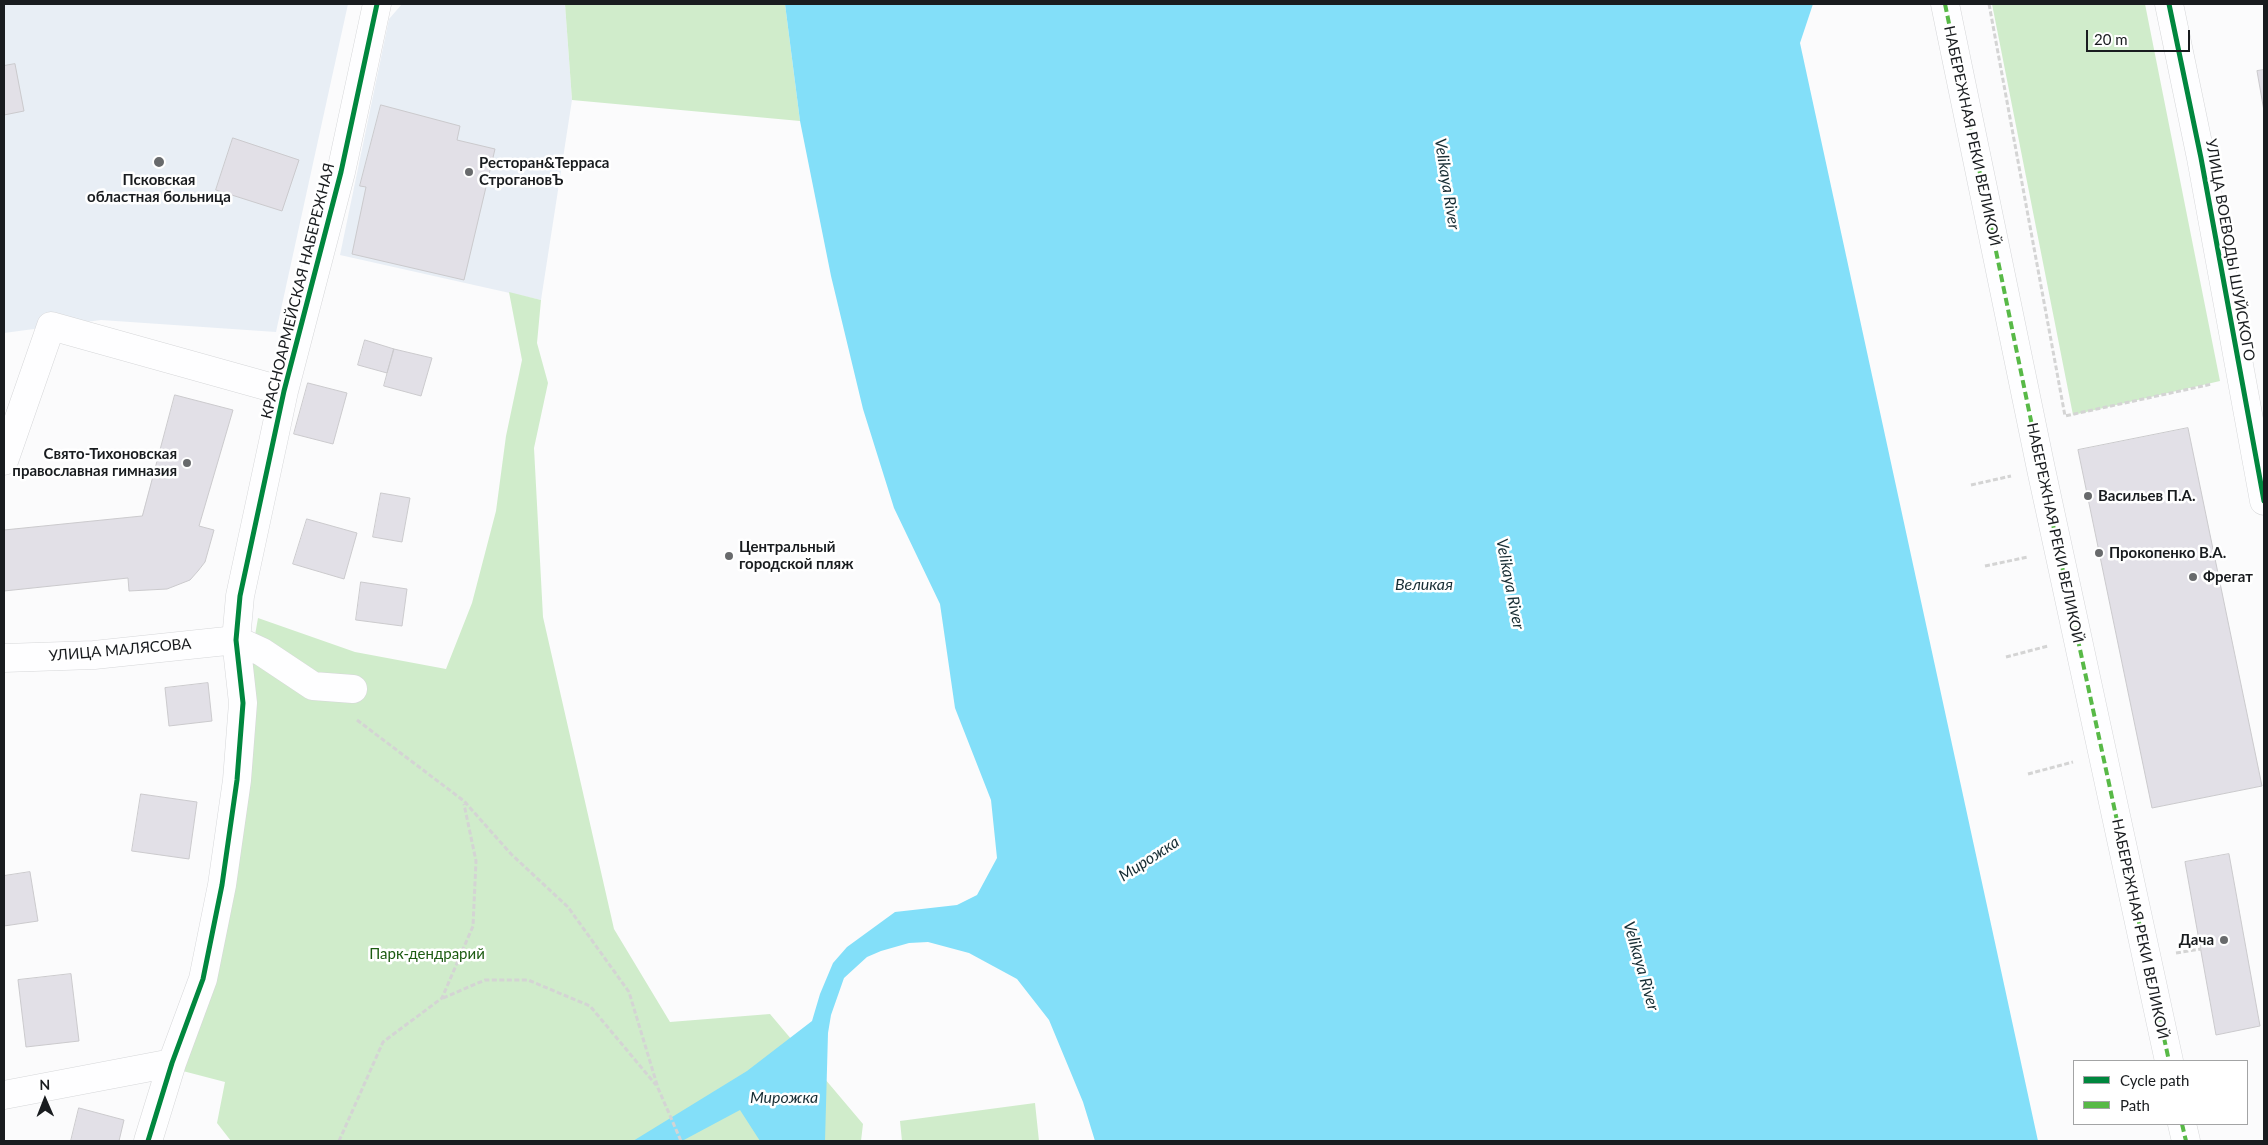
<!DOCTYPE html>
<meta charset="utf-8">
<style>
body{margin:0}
#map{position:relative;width:2268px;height:1145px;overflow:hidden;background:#fbfbfc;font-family:Lato,sans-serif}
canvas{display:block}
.frame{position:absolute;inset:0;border:5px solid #191c1f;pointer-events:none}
.legend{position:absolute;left:2073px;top:1060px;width:175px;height:65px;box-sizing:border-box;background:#fff;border:1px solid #a3a4a5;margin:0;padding:6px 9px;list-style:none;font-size:15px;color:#191c1f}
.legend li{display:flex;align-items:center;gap:10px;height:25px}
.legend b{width:25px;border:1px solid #a3a4a5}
.north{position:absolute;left:20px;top:1075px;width:50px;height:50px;-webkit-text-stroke:4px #fff;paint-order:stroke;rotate:359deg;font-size:14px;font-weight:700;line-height:20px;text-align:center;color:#191c1f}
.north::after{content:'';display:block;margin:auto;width:18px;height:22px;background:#191c1f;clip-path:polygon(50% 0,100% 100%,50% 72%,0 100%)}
.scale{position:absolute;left:2086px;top:30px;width:104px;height:22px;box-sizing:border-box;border:2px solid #191c1f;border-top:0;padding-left:6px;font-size:15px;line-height:18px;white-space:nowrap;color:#191c1f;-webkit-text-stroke:4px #fff;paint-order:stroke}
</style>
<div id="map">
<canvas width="2268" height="1145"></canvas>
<div class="frame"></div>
<ul class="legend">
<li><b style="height:6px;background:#00873e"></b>Cycle path</li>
<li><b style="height:6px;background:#58b947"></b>Path</li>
</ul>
<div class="north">N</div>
<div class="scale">20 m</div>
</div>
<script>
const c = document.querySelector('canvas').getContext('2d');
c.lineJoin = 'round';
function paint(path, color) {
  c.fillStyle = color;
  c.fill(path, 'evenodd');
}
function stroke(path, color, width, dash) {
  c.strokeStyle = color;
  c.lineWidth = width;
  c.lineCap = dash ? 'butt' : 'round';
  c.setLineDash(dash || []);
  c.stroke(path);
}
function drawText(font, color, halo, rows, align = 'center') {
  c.font = font + ' Lato,sans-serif';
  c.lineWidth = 5;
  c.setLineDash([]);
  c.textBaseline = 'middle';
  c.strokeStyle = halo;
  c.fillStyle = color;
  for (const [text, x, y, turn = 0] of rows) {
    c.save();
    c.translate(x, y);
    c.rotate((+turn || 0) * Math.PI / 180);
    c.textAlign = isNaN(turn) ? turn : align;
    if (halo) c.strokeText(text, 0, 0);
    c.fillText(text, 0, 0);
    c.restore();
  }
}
const built = new Path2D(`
 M4,4H348L276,332L101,320L4,333Z
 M402,4H565L572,100L541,300L340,255L389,19Z`);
const green = new Path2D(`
 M565,4H785L800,121L572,100Z
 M1992,4H2145L2220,381L2073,415Z
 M509,292L541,300L537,343L548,383L534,448L543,617L614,929L670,1022L770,1014L863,1124L861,1141H231L217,1123L225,1082L179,1070L258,618L355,652L446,669L472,603L496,511L506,436L522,360Z
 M1035,1103L1039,1141H902L900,1121Z`);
const water = new Path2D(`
 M785,4H1813L1800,43L2038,1141H1095L1083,1102L1049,1020L1017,979L969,953L928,942L909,943L881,951L867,957L844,978L831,1015L828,1033L825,1141H760L740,1110L682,1141H633L747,1071L812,1021L820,994L833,963L847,947L895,912L957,905L977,895L997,858L991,800L955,708L940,604L894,508L863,409L831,276L800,121Z`);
const building = new Path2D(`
 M15,64L24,111L4,115V66Z
 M2264,70V111L2257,71Z
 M381,105L460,126L457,140L495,149L464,280L352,254L366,187L360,186Z
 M233,138L299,160L282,211L216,190Z
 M365,340L394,349L387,373L358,365Z
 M394,349L432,358L421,396L384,386Z
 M308,383L347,393L333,444L294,434Z
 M175,395L233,410L199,526L214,530L205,562L198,571L190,580L167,589L129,591L128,578L4,591V530L142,516Z
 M2188,428L2262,786L2152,808L2078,450Z
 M381,493L410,498L402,542L373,537Z
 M307,519L357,533L344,579L293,564Z
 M361,582L407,589L402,626L356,620Z
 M208,683L212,721L169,726L165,688Z
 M141,794L197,802L189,859L132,851Z
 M2229,854L2260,1026L2216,1035L2185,862Z
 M30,872L38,921L4,926V876Z
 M71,974L79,1041L26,1047L18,980Z
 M79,1108L124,1120L119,1141H71Z`);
const path = new Path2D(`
 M1989,4L2065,416L2212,384
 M1971,485L2011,476
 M1985,566L2028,557
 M2006,657L2048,646
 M357,720L464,801L511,854L568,907L629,992L658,1088L681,1141
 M2028,774L2073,762
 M2176,953L2201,949
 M443,998L485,980H528L590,1006L656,1085
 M339,1141L383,1042L442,998L473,926L476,861L464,804`);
const minor = new Path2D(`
 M1945,4L2041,469L2169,1061
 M2169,4L2201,158L2264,501
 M4,461L51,326L284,391
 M4,658L94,655L236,640L262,652L313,686L353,689
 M4,1095L172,1063
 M2182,1124L2186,1141
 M148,1141L172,1063L203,979L222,885L237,780L243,703L236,640L240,596L284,391L341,172L377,4`);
const quiet = new Path2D(`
 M1945,4L2041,469L2169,1061
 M2182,1124L2186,1141`);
const cycleway = new Path2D(`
 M2169,4L2201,158L2264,501
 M148,1141L172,1063L203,979L222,885L237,780L243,703L236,640L240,596L284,391L341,172L377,4`);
const markers = [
 [159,162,6,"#686a6c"],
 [469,172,5,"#686a6c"],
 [187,463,5,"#686a6c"],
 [2088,496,5,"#686a6c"],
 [2099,553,5,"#686a6c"],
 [729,556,5,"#686a6c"],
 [2193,577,5,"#686a6c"],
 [2224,940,5,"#686a6c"]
];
const streetNames = [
 ["НАБЕРЕЖНАЯ РЕКИ ВЕЛИКОЙ",1972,136,78],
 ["УЛИЦА ВОЕВОДЫ ШУЙСКОГО",2230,250,80],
 ["КРАСНОАРМЕЙСКАЯ НАБЕРЕЖНАЯ",298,291,-76],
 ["НАБЕРЕЖНАЯ РЕКИ ВЕЛИКОЙ",2055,533,78],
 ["УЛИЦА МАЛЯСОВА",120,650,-5],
 ["НАБЕРЕЖНАЯ РЕКИ ВЕЛИКОЙ",2140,929,78]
];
const poiNames = [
 ["Ресторан&Терраса",479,163],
 ["СтрогановЪ",479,180],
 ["Псковская",159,180,"center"],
 ["областная больница",159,197,"center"],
 ["Свято-Тихоновская",177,454,"right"],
 ["православная гимназия",177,471,"right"],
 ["Васильев П.А.",2098,496],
 ["Центральный",739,547],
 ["городской пляж",739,564],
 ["Прокопенко В.А.",2109,553],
 ["Фрегат",2203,577],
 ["Дача",2214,940,"right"]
];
const parkNames = [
 ["Парк-дендрарий",427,954]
];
const waterNames = [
 ["Velikaya River",1447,184,81],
 ["Velikaya River",1510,584,79],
 ["Великая",1424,585],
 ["Мирожка",1149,859,-33],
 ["Velikaya River",1641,966,74],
 ["Мирожка",784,1098]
];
paint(built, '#e8eef5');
paint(green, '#d0eccb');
paint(water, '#83dff9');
paint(building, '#e2e0e7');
stroke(building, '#cbcacd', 1);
stroke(minor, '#d6d7d9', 29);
stroke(path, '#d4d4d4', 3, [5, 2.5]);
stroke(minor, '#fefeff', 28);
stroke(quiet, '#58b947', 4, [8, 4]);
stroke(cycleway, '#00873e', 5);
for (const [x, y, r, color] of markers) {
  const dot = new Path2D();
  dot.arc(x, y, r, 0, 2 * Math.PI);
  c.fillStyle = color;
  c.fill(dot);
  stroke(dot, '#fff', 2);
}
drawText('15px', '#191c1f', '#fff', streetNames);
drawText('bold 15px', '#191c1f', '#fff', poiNames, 'left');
drawText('15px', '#1c5b11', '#fff', parkNames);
drawText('italic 16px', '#172d34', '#fff', waterNames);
</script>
